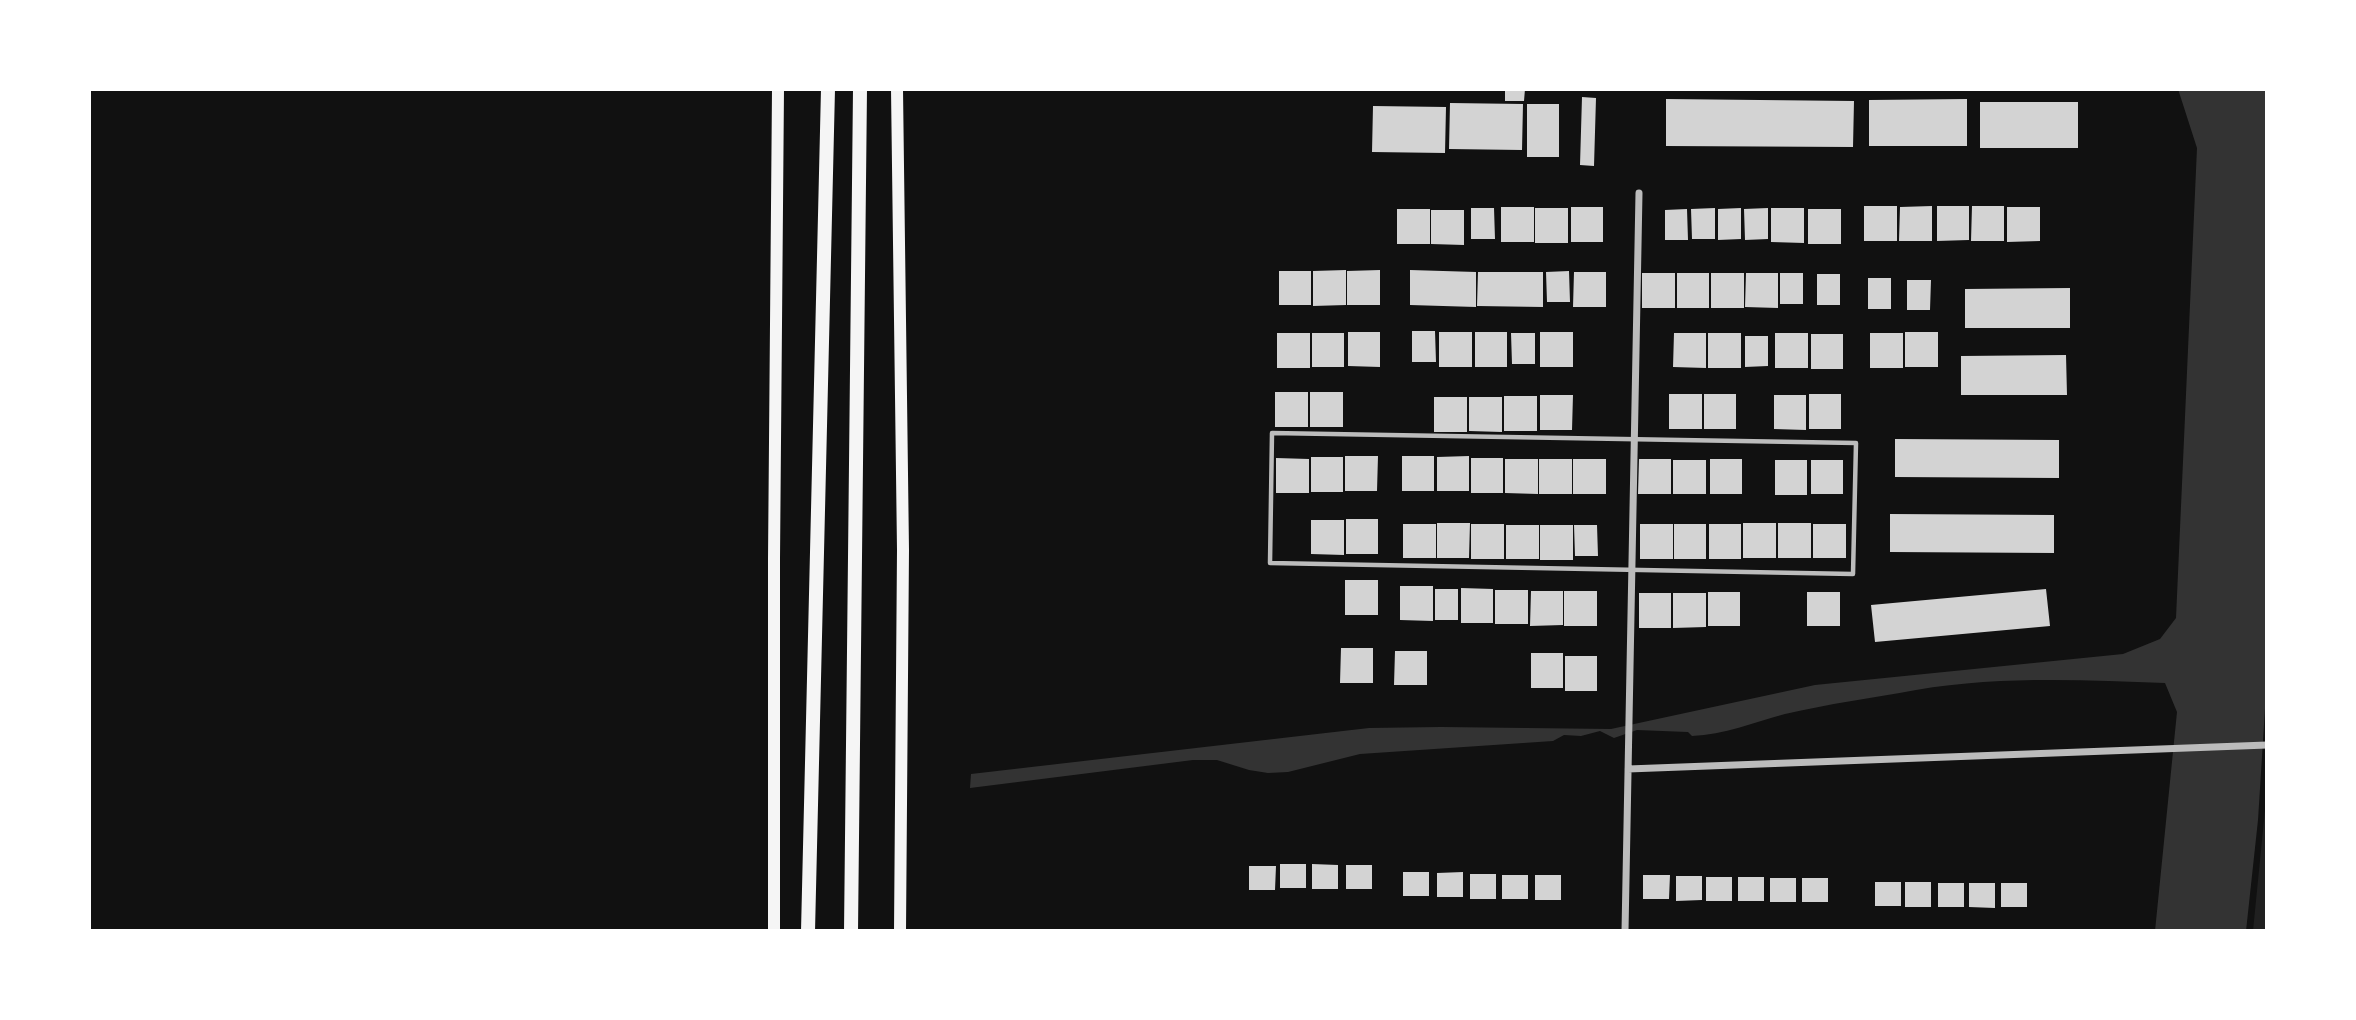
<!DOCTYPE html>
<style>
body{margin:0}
#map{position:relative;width:2356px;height:1020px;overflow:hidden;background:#111;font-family:Overpass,sans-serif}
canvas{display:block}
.frame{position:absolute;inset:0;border:91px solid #fff;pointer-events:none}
</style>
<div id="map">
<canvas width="2356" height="1020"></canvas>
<div class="frame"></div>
</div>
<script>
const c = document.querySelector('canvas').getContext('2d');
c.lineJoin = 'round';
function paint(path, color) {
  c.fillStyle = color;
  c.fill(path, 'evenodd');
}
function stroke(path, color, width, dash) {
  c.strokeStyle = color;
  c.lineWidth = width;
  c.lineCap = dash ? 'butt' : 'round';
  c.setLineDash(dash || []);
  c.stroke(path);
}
const green = new Path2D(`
 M2267,790V931H2253Z`);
const water = new Path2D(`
 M2178,89H2267V677L2258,820L2246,931H2155L2177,712L2165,683C2083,680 1997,676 1916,690C1872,698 1828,704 1785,714C1754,722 1724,735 1692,736L1688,732L1637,730L1614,738L1600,731L1581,736L1564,735L1553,741L1360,754L1288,772L1268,773L1249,770L1217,760H1193L970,788L971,774L1369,728L1441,727L1611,729L1815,685L2123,654L2160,639L2176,618L2197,148Z`);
const building = new Path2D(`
 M1505,89H1525L1524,101H1505Z
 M1582,97L1596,98L1594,166L1580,165Z
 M1666,99L1854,101L1853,147L1666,146Z
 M1967,99V146H1869V100Z
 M1980,102H2078V148H1980Z
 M1450,103L1523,104L1522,150L1449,149Z
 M1527,104H1559V157H1527Z
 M1373,106L1446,107L1445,153L1372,152Z
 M1864,206H1897V241H1864Z
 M1932,206V241H1899L1900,207Z
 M1937,206H1969V240L1937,241Z
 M1972,206H2004V241H1971Z
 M1501,207H1534V242H1501Z
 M1571,207H1603V242H1571Z
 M2007,207H2040V241L2007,242Z
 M1471,208H1494L1495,239H1471Z
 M1535,208H1568V243H1535Z
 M1715,208V239H1692L1691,209Z
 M1741,208V239L1718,240V209Z
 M1768,208V239L1745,240L1744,209Z
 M1771,208H1804V243L1771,242Z
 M1397,209H1430V244H1397Z
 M1687,209L1688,240H1665V210Z
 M1808,209H1841V244H1808Z
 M1431,210H1464V245L1431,244Z
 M1346,270V305L1313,306V271Z
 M1380,270V305H1347V271Z
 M1410,270L1476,272V307L1410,305Z
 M1279,271H1311V305H1279Z
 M1569,271L1570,302H1547L1546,272Z
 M1478,272H1543V307L1477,306Z
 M1574,272H1606V307H1573Z
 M1642,273H1675V308H1642Z
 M1677,273H1709V308H1677Z
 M1711,273H1744V308H1711Z
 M1746,273H1778V308L1745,307Z
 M1780,273H1803V304H1780Z
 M1817,274H1840V305H1817Z
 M1868,278H1891V309H1868Z
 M1907,280H1931L1930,310H1907Z
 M2070,288V328H1965V289Z
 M1412,331H1435L1436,362H1412Z
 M1348,332H1380V367L1348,366Z
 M1439,332H1472V367H1439Z
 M1475,332H1507V367H1475Z
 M1540,332H1573V367H1540Z
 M1905,332H1938V367H1905Z
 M1277,333H1310V368H1277Z
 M1312,333H1344V367H1312Z
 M1511,333H1535V364H1512Z
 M1674,333H1706V368L1673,367Z
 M1708,333H1741V368H1708Z
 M1775,333H1808V368H1775Z
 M1870,333H1903V368H1870Z
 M1811,334H1843V369H1811Z
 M1745,336H1768V366L1745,367Z
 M2066,355L2067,395H1961V356Z
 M1275,392H1308V427H1275Z
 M1310,392H1343V427H1310Z
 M1669,394H1702V429H1669Z
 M1704,394H1736V429H1704Z
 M1809,394H1841V429H1809Z
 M1540,395H1573L1572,430H1540Z
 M1774,395H1806V430L1774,429Z
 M1504,396H1537V431H1504Z
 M1434,397H1467V432H1434Z
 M1469,397H1502V432L1469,431Z
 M1895,439L2059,440V478L1895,477Z
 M1345,456H1378L1377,491H1345Z
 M1402,456H1434V491H1402Z
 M1469,456V491H1437V457Z
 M1311,457H1343V492H1311Z
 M1276,458L1309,459V493H1276Z
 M1471,458H1503V493H1471Z
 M1505,459H1538V494L1505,493Z
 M1539,459H1572V494H1539Z
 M1573,459H1606V494H1573Z
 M1639,459H1671V494H1638Z
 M1710,459H1742V494H1710Z
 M1673,460H1706V494H1673Z
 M1775,460H1807V495H1775Z
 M1811,460H1843V494H1811Z
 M1890,514L2054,515V553L1890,552Z
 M1346,519H1378V554H1346Z
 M1311,520H1344V555L1311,554Z
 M1437,523H1470L1469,558H1437Z
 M1743,523H1776V558H1743Z
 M1778,523H1811V558H1778Z
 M1403,524H1436V558H1403Z
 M1471,524H1504V559H1471Z
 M1640,524H1673V559H1640Z
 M1674,524H1706V559H1674Z
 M1709,524H1741V559H1709Z
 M1813,524H1846V558H1813Z
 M1506,525H1539V559H1506Z
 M1540,525H1573V560H1540Z
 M1574,525H1597L1598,556H1575Z
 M1345,580H1378V615H1345Z
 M1400,586H1433V621L1400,620Z
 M1461,588L1493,589V623H1461Z
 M1435,589H1458V620H1435Z
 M2046,589L2050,626L1875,642L1871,605Z
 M1495,590H1528V624H1495Z
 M1531,591H1563V625L1530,626Z
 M1564,591H1597V626H1564Z
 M1708,592H1740V626H1708Z
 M1807,592H1840V626H1807Z
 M1639,593H1671V628H1639Z
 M1673,593H1706V627L1673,628Z
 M1341,648H1373V683H1340Z
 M1395,651H1427V685H1394Z
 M1531,653H1563V688H1531Z
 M1565,656H1597V691H1565Z
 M1280,864H1306V888H1280Z
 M1312,864L1338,865V889H1312Z
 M1346,865H1372V889H1346Z
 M1249,866H1276L1275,890H1249Z
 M1403,872H1429V896H1403Z
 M1463,872V897H1437V873Z
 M1470,874H1496V899H1470Z
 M1502,875H1528V899H1502Z
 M1535,875H1561V900H1535Z
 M1643,875H1670L1669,899H1643Z
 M1676,876H1702V900L1676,901Z
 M1706,877H1732V901H1706Z
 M1738,877H1764V901H1738Z
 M1770,878H1796V902H1770Z
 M1802,878H1828V902H1802Z
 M1875,882H1901V906H1875Z
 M1905,882H1931V907H1905Z
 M1938,883H1964V907H1938Z
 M1969,883H1995V908L1969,907Z
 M2001,883H2027V907H2001Z`);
const service = new Path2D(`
 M1272,433L1856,443L1853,574L1270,563Z`);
const minor = new Path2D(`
 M1628,769L2267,745
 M1625,931L1639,193`);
const primary = new Path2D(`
 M897,89L903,550L900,931
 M774,931V558L778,89`);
const trunk = new Path2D(`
 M808,931L828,89
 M851,931L860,89`);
paint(green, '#202020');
paint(water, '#333');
paint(building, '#d3d3d3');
stroke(service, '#bcbcbc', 4.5);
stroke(minor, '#bcbcbc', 7);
stroke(primary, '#f5f5f5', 12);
stroke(trunk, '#f5f5f5', 14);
</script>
